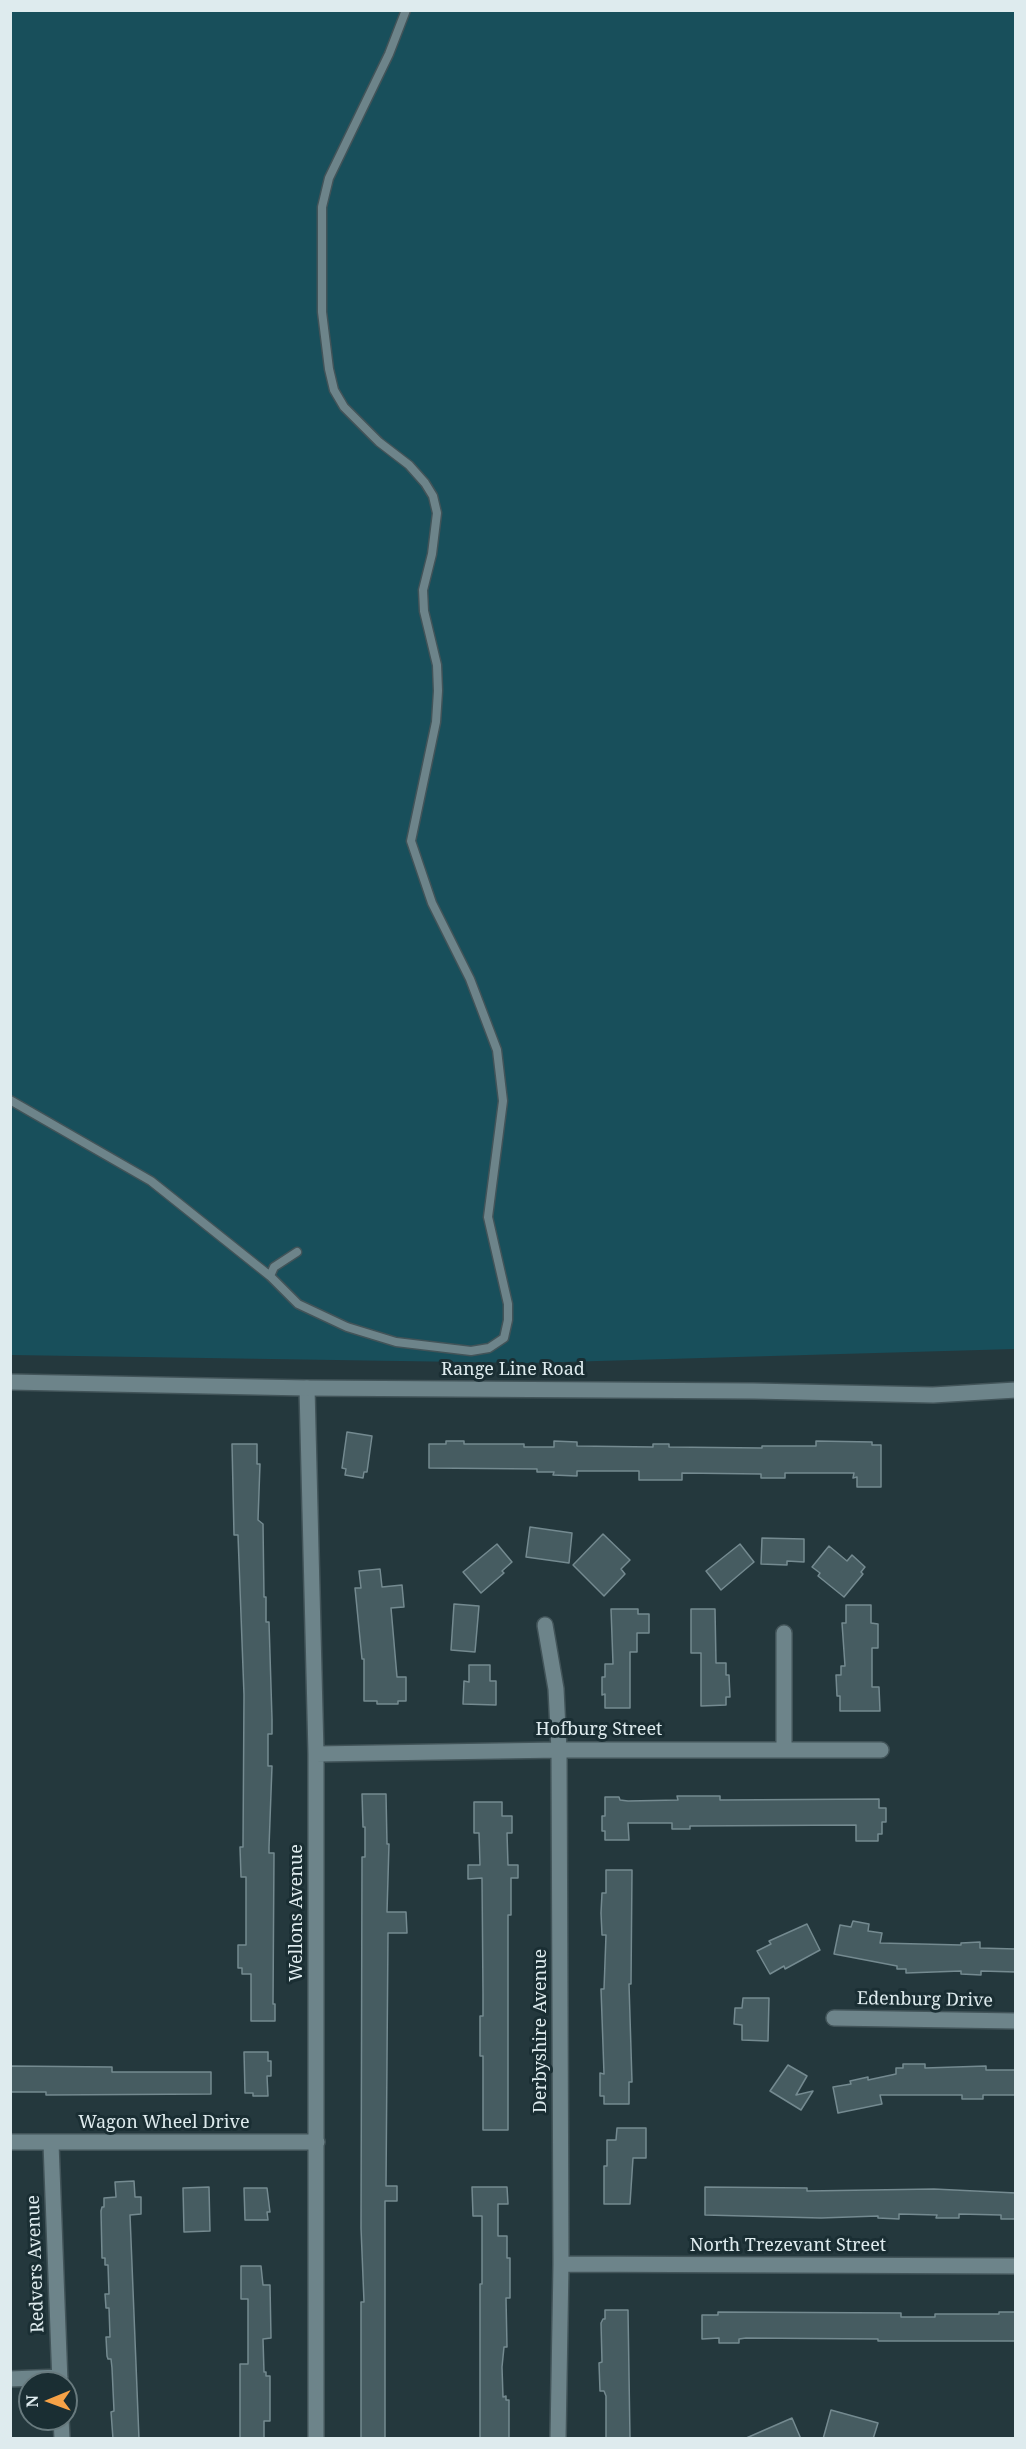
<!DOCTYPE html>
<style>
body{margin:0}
#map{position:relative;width:1026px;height:2449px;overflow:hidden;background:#24383d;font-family:"Noto Serif",serif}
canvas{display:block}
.frame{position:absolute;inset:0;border:12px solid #deebee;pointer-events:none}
.north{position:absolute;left:18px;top:2371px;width:60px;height:60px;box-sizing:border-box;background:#1a2e33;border:2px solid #687a7e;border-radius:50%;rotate:269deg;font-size:16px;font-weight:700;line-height:24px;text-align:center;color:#deebee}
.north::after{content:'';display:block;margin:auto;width:21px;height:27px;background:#f6a247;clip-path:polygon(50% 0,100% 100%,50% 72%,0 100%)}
</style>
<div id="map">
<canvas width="1026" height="2449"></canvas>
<div class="frame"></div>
<div class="north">N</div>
</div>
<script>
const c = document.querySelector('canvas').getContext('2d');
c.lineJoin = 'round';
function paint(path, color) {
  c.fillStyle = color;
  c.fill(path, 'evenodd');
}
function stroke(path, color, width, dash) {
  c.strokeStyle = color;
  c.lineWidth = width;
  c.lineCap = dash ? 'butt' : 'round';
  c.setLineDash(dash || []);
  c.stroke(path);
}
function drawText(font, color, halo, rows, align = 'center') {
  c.font = font + ' "Noto Serif",serif';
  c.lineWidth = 6;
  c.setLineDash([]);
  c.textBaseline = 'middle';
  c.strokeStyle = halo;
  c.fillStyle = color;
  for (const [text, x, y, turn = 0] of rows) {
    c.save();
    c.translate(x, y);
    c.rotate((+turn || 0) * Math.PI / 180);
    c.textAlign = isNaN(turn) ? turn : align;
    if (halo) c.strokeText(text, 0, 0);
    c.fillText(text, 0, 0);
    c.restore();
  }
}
const green = new Path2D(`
 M11,11H1015V1349L529,1363L11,1355Z`);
const building = new Path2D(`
 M347,1432L372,1436L367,1472H364L363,1478L345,1475L346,1469L342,1468Z
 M446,1441H464V1444H524V1447H554V1441L577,1442V1446L653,1447V1444H669V1447L762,1448V1446H816V1441L872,1442V1445H881V1487H857V1477L853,1478L854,1473H785V1478H761V1474L682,1473V1480H639V1471H577V1476L553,1475L554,1472H537V1469L429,1468V1444H446Z
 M232,1444H257V1464H260L258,1520L263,1524L264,1597H266V1622H269L272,1719V1734H268V1766H272L269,1847V1853H274L273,2004H275V2021H251V1974H242V1968H238V1945H246V1877H241L240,1847H243L244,1695L238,1535H234Z
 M530,1527L572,1533L569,1563L526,1557Z
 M603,1534L630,1560L621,1569L625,1574L604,1596L573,1565Z
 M762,1538L804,1539V1562L787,1561V1565L761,1564Z
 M497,1544L512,1562L502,1571L504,1573L481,1593L463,1572Z
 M740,1544L754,1562L721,1590L706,1571Z
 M829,1546L847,1561L852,1555L865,1567L861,1572L863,1574L844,1597L818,1576L820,1573L812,1567Z
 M380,1569L382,1587L402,1585L404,1607L391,1608L397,1677H406V1701H398V1704H377V1701H364V1659H362L355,1588H361L359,1571Z
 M454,1604L479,1606L475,1652L451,1650Z
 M846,1605H871V1623L878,1624V1648H872V1687H879L880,1711H840V1696H837L836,1675H841V1666H845L842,1623H846Z
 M611,1609H638V1614H649V1633H637V1652H630V1708H605V1694L602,1695V1677H605V1664H613Z
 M691,1609H715L716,1663H726V1675H729L730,1697H726V1705L701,1706V1653H691Z
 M469,1665H490V1681H496V1705L463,1704L464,1681L469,1682Z
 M362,1794H386L387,1844H389L387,1912H406L407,1933H388L386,2186H397V2201H385V2439H361V2302H364L361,2228L362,1857H365V1827H363Z
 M677,1796H720V1800L879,1799V1808H886V1822H882V1834H878V1841H856V1825L690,1826V1829H672V1823H628L629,1840H605V1831H602V1816H605V1797H619L620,1800L628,1801L678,1800Z
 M474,1802H502V1816H512V1833H507L508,1865H518V1878H511V1915H508V2130H483V2056H480V2016H483V1994L482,1878L468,1879V1865H480L479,1833H474Z
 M606,1870H632L631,1984H629L632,2082H629V2104H604V2096H600V2073L604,2074L601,1989H604L606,1935H602L601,1913L602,1893H606Z
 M853,1921L869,1924L868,1931L882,1933L880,1943L961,1945V1943L980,1942V1948L1016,1949V1972L981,1971V1975L961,1974V1971L906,1973V1969H897V1966L834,1954L840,1925L851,1927Z
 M807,1924L820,1950L785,1969L784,1966L770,1974L757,1951L771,1944L769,1941Z
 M743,1998H769L768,2041L742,2040V2025L734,2024L735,2008H742Z
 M244,2052H268V2061H271V2076H267L268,2096H253V2093H245Z
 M903,2064H925V2068L986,2066V2070H1016V2095H983V2099H962V2095H880L882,2104L838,2113L833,2087L851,2084L850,2081L868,2077V2080L896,2074V2068H903Z
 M788,2065L807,2076L796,2095L813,2091L801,2110L770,2091Z
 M10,2066L112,2067V2072H211V2094L46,2095V2092H10Z
 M617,2128H646V2158H633L630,2204H604V2166H607V2140H616Z
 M134,2181L135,2197H141V2214L130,2215L139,2439H113L111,2412L114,2411L112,2368L111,2359H108L107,2356L106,2337H110L109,2308H106L105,2294H109L108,2265H105V2258H102L101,2211L102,2207H104V2198L116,2197L115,2182Z
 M209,2187L210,2231L184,2232L183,2188Z
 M472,2187H507L508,2204H498V2236H507V2258H510V2298H506L507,2347H504L502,2367L503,2397L506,2396V2400H509V2439H480V2284H482V2216H473Z
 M705,2187L807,2188V2191L934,2189L1016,2193V2219H1001V2215L959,2214V2218H936L937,2215L899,2214V2219L878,2218V2216L821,2218L705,2215Z
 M244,2188H267L270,2212H267L268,2220H245Z
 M241,2266H261L263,2285H270L271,2338L263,2339L264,2372H266V2376H270V2421H264V2439H240V2364H248V2299H241Z
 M605,2310H628L630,2439H606V2396L604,2391H600L599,2363L602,2362L601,2323L603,2319H605Z
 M718,2312L901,2313V2317H935V2314H999V2312H1016V2341H878V2339L746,2338L739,2339V2343H719V2338L702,2339V2315H718Z
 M831,2410L878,2423L873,2439H823Z
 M792,2418L801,2439H744Z`);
const service = new Path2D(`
 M10,1100L151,1181L270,1276L274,1267L297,1252
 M270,1276L298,1304L347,1327L396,1342L471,1351L489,1348L504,1338L508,1320V1304L488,1217L503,1101L497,1050L470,979L432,903L411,841L436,722L438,691L437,665L424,611L423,590L432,554L437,513L433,496L425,483L409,465L379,442L344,407L334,390L329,369L322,312V207L329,178L389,54L406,10`);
const minor = new Path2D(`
 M307,1388L316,1754V2438
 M545,1625L556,1689L559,1750L561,2264L558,2438
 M784,1749V1633
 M316,1754L559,1750H881
 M834,2018L1016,2021
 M10,2142H317
 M51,2143L60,2383
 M561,2264L1016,2266
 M10,2379L60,2377
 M61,2419L62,2438`);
const tertiary = new Path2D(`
 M10,1382L307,1388L754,1391L933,1395L1016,1390`);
const streetNames = [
 ["Range Line Road",513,1370],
 ["Hofburg Street",599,1730],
 ["Wellons Avenue",297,1913,-90],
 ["Edenburg Drive",925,2000,1],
 ["Derbyshire Avenue",541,2031,-90],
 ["Wagon Wheel Drive",164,2123],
 ["North Trezevant Street",788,2246],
 ["Redvers Avenue",36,2264,-92]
];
paint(green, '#184f5b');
paint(building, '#465c61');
stroke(building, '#748a90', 1.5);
stroke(service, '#425459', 11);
stroke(minor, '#425459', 18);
stroke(tertiary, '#425459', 18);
stroke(service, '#6d848a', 8);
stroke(minor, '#6d848a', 15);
stroke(tertiary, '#6d848a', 15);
drawText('18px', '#deebee', '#1a2e33', streetNames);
</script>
